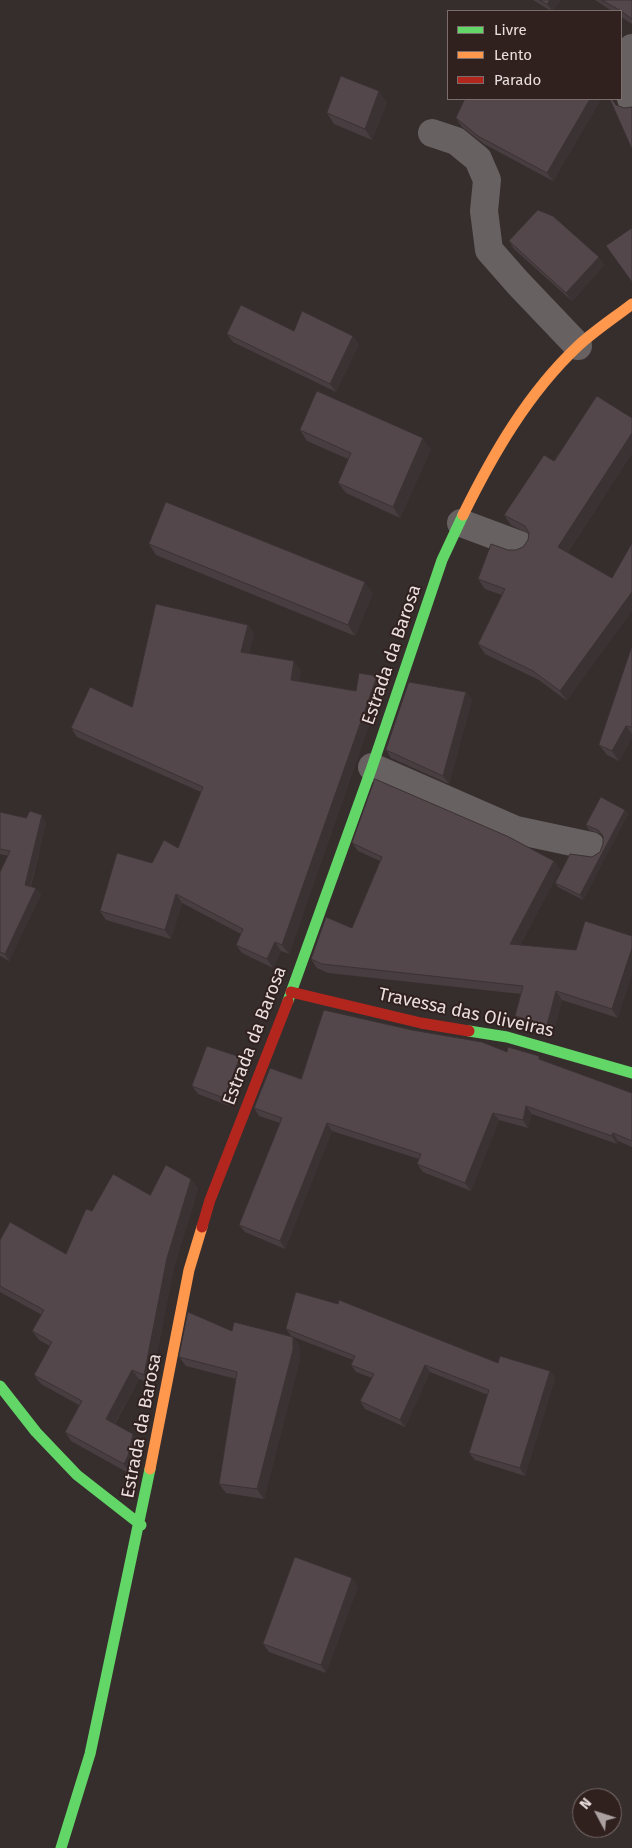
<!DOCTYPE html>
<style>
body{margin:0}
#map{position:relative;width:632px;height:1848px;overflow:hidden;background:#362e2d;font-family:"Fira Sans",sans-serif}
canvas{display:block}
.legend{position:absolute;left:447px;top:10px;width:175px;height:90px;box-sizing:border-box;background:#30211f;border:1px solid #7a6d6b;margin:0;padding:6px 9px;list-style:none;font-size:15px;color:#eadfde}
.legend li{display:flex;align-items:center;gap:10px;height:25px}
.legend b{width:25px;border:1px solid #7a6d6b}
.north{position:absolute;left:572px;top:1788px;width:50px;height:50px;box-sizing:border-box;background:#30211f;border:1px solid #7a6d6b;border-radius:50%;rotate:310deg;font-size:14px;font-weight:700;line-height:20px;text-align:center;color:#eadfde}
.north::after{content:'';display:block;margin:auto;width:18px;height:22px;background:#aba1a0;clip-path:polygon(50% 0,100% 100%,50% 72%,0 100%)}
</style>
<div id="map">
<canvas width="632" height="1848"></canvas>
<ul class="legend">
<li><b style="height:6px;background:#63d668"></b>Livre</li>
<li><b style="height:6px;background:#ff974d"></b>Lento</li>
<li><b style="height:6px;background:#b3261e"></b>Parado</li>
</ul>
<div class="north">N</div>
</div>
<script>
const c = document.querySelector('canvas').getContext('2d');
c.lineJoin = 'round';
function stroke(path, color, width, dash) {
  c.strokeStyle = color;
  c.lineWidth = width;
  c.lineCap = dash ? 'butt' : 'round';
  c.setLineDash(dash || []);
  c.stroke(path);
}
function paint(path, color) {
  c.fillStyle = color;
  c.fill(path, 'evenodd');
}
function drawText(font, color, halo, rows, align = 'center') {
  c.font = font + ' "Fira Sans",sans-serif';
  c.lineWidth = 4;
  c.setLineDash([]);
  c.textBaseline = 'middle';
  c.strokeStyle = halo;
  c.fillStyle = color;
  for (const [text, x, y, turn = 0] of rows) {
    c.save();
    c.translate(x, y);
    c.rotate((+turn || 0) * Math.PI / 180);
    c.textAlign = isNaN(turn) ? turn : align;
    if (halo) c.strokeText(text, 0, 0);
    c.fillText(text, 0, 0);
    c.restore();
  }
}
const street = new Path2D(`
 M632,48L622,72L632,101
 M432,133L456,141L478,159L487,180L484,211L489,250L518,283L578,346
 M461,523L520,545
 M372,767L516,830L591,846`);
const fast = new Path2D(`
 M288,1001L372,767L442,560L463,515
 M469,1031L507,1037L632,1073
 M0,1386L36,1432L77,1475L141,1525
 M61,1848L90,1754L150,1469`);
const slow = new Path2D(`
 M463,515C493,454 528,393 578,346C594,331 614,318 632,304
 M150,1469L189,1270L202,1227`);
const jam = new Path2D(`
 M291,992L421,1023L469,1031
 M202,1227L210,1200L288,1001`);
const wall = new Path2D(`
 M533,0H561L553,11H551Z
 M595,0H632V24L621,17V11H612Z
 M601,99L553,181L484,144L462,127L456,118Z
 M387,102L372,140L334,124L327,113Z
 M509,241L604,265L572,301L514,249Z
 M227,334L359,344L336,392L233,342Z
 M632,418V453L568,552L567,701L539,680L485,654L478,644L502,595L485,589L478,579L508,550H516L523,547L528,540L529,534L511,525L504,515L554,461Z
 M300,430L431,449L400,518L346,493L338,483L348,459L307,441Z
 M149,544L373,593L355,636L156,555Z
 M248,625L254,634L249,653L301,670L299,681L356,691L377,676L383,685L289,954L281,951L273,968L242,953L236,945L241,934L182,903L171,939L106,920L100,911L152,863L178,848L201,792L77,737L71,728L132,707Z
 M632,646V738L619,761L607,755L599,745Z
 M466,692L472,700L449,784L391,758L386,750Z
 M625,810L628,814L583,900L558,887L555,883L600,852L603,844V836L601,834L589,830L586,825Z
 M0,812L46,822L31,886L41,894L9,961L0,956V872L8,856L0,854Z
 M352,843L554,861L560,870L520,945L576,950L618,1018L562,1000L553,1034L521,1025L515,1016L521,994L328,973L317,968L311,959L352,928L380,861L358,851Z
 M412,1030L507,1052L543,1061L632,1093V1147L618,1141L617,1144L532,1114L528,1128L499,1120L471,1191L423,1172L417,1164L419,1159L332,1131L285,1249L245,1232L239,1225L280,1123L259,1116L254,1108L301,1079Z
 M240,1057L246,1065L230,1106L198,1094L192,1086Z
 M191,1179L198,1189L174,1267L151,1384L139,1379L115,1424L133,1434L139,1443L135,1465L130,1474L71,1441L65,1432L79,1405L41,1384L34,1375L50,1346L39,1340L32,1331L42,1315L0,1292V1240L66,1254L92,1211L150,1195Z
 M286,1329L550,1371L555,1378L525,1476L475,1460L469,1453L488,1395L430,1372L405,1427L365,1409L360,1401L372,1378L356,1372L351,1365L353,1360L291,1336Z
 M232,1331L293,1337L300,1347V1359L264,1499L226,1493L219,1484L236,1379L186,1366L179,1357Z
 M358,1586L326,1673L269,1652L263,1644Z`);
const shadedWall = new Path2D(`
 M550,0H561L553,11H552L547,4Z
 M379,91L387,102L372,140L365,129Z
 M590,99H601L553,181L547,173Z
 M599,257L604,265L572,301L566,293Z
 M353,336L359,344L336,392L330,384Z
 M632,433V453L565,556L558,547Z
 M423,438L431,449L400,518L393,507Z
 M365,582L373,593L355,636L348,625Z
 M632,592V611L567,701L560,691Z
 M248,625L254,634L247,661L241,652Z
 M294,661L301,670L297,689L291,680Z
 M377,676L383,685L289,954L282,945Z
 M466,692L472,700L449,784L443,776Z
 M626,726L632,734V738L619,761L612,751Z
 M625,810L628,814L583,900L580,895Z
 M42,815L46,822L29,891L25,885Z
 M554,861L560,870L516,952L510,944Z
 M36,888L41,894L9,961L5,954Z
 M176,894L182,903L171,939L165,930Z
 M275,942L281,951L273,968L267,959Z
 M632,948V975L618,1018L612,1009Z
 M556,991L562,1000L553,1034L547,1025Z
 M240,1057L246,1065L230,1106L224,1098Z
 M526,1106L532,1114L528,1128L523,1120Z
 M493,1113L499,1120L471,1191L465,1183Z
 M327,1123L332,1131L285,1249L280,1241Z
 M613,1133L618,1141L617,1144L612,1136Z
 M191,1179L198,1189L174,1267L151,1384L144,1375L167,1258Z
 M293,1337L300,1347V1359L264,1499L257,1489Z
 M425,1365L430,1372L405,1427L400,1420Z
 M132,1370L139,1379L112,1428L106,1419Z
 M550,1371L555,1378L525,1476L520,1468Z
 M133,1434L139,1443L135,1465L130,1474L124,1464Z
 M352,1578L358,1586L326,1673L321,1665Z`);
const building = new Path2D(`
 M540,0H550L547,4Z
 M602,0H632V19L621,11Z
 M341,76L379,91L365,129L327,113Z
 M465,99H590L547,173L478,136L456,118Z
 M610,99H612L616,105L624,108L632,107V149Z
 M538,210L553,216L599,257L566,293L509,241Z
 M632,228V282L606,246Z
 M241,305L294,331L302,311L353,336L330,384L227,334Z
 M317,391L423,438L393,507L338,483L351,453L300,430Z
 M597,396L632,418V433L558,547L612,578L632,543V592L560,691L533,671L478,644L505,589L478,579L491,544L508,550H516L523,547L528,540L529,533L525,526L504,515L544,455L554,461Z
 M166,502L365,582L348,625L149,544Z
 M156,604L248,625L241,652L294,661L291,680L356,691L359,673L377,676L282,945L275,942L267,959L236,945L243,929L176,894L165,930L100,911L117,853L152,863L164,840L178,848L203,787L71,728L90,687L132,707Z
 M632,646V727L626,726L612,751L599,745Z
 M409,682L466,692L443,776L386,750Z
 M375,779L509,837L554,861L510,944L576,950L585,921L632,936V948L612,1009L556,991L547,1025L515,1016L523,986L322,964L311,959L326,917L352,928L382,857L352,843Z
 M601,797L625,810L580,895L555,883L570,854L592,857L600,852L603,844V836L598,830L586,825Z
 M30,811L42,815L25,885L36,888L5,954L0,952V872L10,851L0,849V812L26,818Z
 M324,1010L412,1030L482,1042L507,1052L508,1047L539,1056V1059L632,1093V1141L613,1133L612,1136L526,1106L523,1120L493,1113L465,1183L417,1164L421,1154L327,1123L280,1241L239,1225L282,1118L254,1108L270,1068L301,1079Z
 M207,1046L240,1057L224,1098L192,1086Z
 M166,1165L191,1179L167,1258L144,1375L132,1370L106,1419L133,1434L128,1456L124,1464L65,1432L82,1401L34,1375L52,1342L32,1331L44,1310L0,1286V1240L10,1222L66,1254L86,1209L92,1211L113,1174L150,1195Z
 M296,1292L338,1304L339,1300L498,1363L500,1356L550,1371L520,1468L469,1453L489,1390L425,1365L400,1420L360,1401L374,1374L351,1365L355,1356L286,1329Z
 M188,1312L232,1331L234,1322L293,1337V1350L257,1489L219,1484L237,1372L179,1357Z
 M295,1557L352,1578L321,1665L263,1644Z`);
const streetNames = [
 ["Estrada da Barosa",392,655,-71],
 ["Travessa das Oliveiras",466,1013,12],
 ["Estrada da Barosa",255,1036,-69],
 ["Estrada da Barosa",142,1426,-79]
];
stroke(street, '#676161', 28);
stroke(fast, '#63d668', 11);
stroke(slow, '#ff974d', 11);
stroke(jam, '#b3261e', 11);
paint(wall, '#483d40');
paint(shadedWall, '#3b3234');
paint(building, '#54474b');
stroke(building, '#3b3234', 1);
drawText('18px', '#eadfde', '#30211f', streetNames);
</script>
